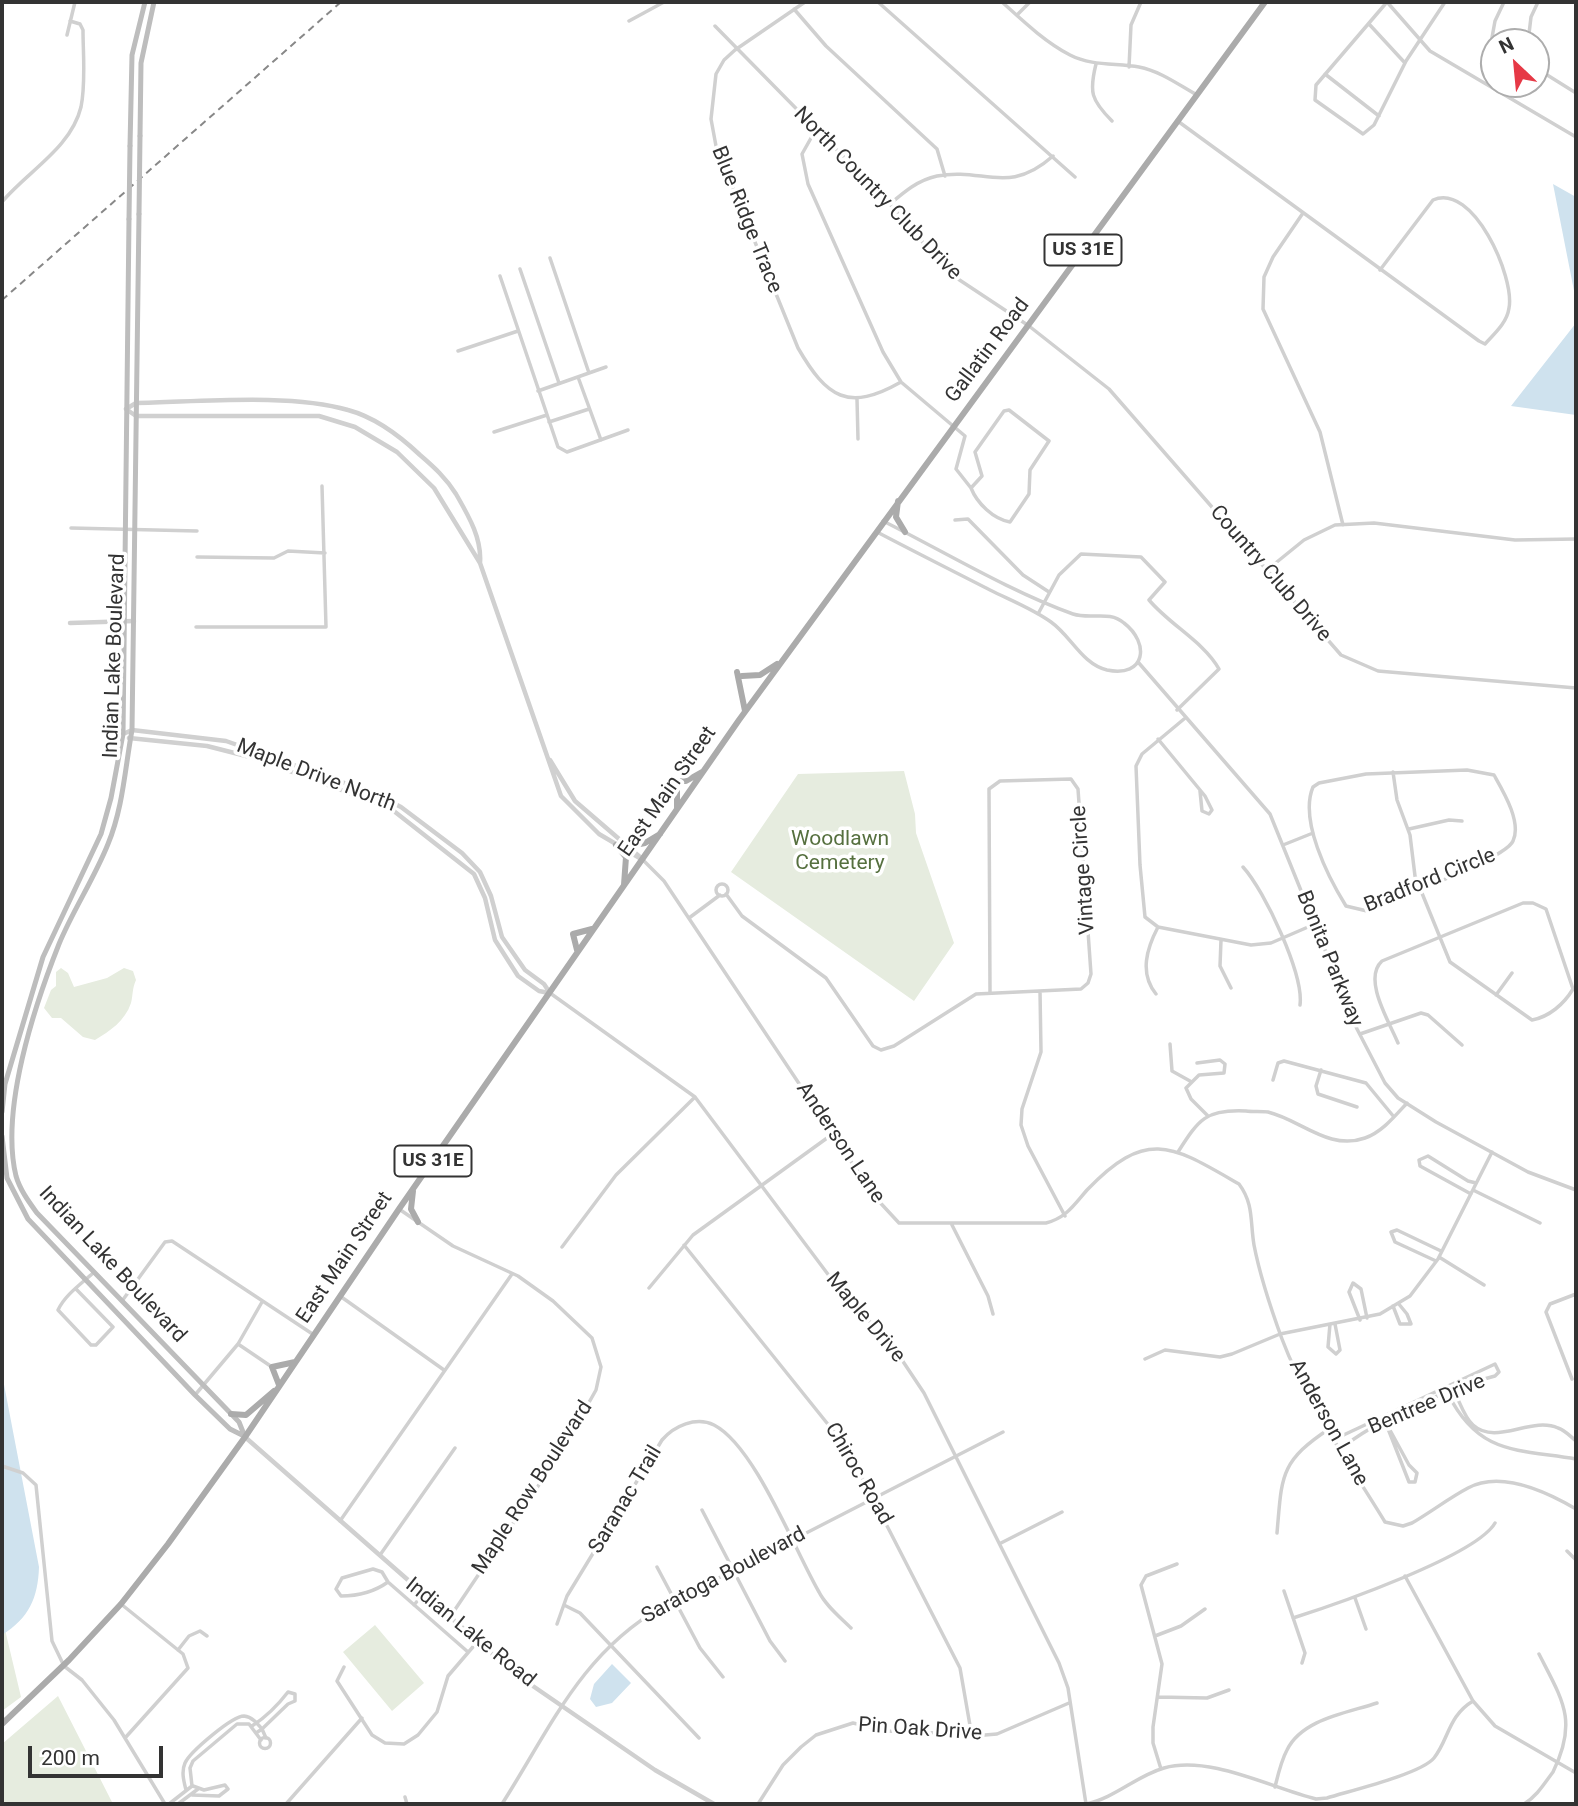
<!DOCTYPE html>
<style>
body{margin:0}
#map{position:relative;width:1578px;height:1806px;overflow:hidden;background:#fff;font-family:Roboto,sans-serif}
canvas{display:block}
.frame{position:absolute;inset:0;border:4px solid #333;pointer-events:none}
.north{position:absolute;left:1480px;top:28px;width:70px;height:70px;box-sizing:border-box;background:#fff;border:2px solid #adadad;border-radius:50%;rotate:334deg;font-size:19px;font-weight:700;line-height:28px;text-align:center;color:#333}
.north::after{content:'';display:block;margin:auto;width:24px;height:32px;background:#e63946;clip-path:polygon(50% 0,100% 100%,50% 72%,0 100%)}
.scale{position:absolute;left:28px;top:1746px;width:135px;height:32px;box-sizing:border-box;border:4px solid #333;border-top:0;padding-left:9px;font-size:21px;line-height:24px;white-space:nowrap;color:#333;-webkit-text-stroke:5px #fff;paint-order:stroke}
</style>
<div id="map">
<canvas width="1578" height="1806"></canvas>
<div class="frame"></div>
<div class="north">N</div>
<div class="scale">200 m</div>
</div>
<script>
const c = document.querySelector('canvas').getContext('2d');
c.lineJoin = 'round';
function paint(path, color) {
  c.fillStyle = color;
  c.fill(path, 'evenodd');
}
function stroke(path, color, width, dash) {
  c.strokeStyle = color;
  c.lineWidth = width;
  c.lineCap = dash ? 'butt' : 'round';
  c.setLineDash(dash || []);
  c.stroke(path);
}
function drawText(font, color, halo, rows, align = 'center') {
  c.font = font + ' Roboto,sans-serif';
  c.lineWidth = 7;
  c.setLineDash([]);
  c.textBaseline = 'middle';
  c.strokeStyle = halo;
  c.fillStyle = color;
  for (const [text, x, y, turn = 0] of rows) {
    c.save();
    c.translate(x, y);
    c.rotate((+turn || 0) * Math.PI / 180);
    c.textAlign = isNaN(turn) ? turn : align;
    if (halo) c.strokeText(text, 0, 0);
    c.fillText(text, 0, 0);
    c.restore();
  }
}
const green = new Path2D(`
 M904,771L915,814L916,833L954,943L914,1001L731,872L798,774Z
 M61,968L68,973L74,987L107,978L124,968L133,971L136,980C132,989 133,995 131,1003C125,1021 110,1031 95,1040L83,1037L61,1018H52L44,1008L51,990L56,986V972Z
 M2,1617L21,1697L2,1711Z
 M375,1625L424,1683L392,1711L343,1652Z
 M58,1696L113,1804H2V1744Z`);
const water = new Path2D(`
 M1553,184L1576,197V301Z
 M1576,323V415L1511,406Z
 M2,1374L39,1567C38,1598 29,1618 2,1635L4,1530Z
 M612,1664L631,1683L612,1703L596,1707L590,1699L594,1684Z`);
const minor = new Path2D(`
 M805,2L735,50L724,60L716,74L711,119L716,146L798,348C827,398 848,412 901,382
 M878,2L1075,177
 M1002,2C1023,21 1045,42 1070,55C1091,66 1116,63 1139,67C1160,71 1179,85 1197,95
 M1387,2L1316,85L1315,100L1363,134L1374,125L1406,61L1445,2
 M1387,2L1430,51L1576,137
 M794,9L826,46L937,149L945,176
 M1017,15L1030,2
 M629,21L664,2
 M1369,24L1405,63
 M715,26L890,204L949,273L1029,326L1109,389L1341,655L1378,671L1576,688
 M67,35L75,2
 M1528,42L1531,17L1538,2
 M1491,43L1495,21L1504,2
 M1096,64C1089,92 1091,100 1112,121
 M1129,67L1131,25L1141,2
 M1536,68L1576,93
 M1325,74L1379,116
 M1179,122L1479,341L1485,344C1494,334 1507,323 1509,308C1515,277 1473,182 1433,200L1380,270
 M815,131L802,154L808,184L883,352L901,382L965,436L956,469L971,488L982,476L975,452L1004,411L1009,410L1049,441L1030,470L1029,494L1010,522C993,519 977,503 971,488
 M2,202C28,171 71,148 81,107C86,83 83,54 83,30L80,24L70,21
 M890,204C904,192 918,180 937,176C984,167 1008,196 1053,156
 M1303,213L1273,257L1264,277L1263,309L1320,432L1343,525
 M550,258L589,373
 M520,269L559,383
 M500,276L558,447L567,452L628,430
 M458,351L518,331
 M578,377L601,440
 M538,391L606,367
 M857,399L858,439
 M549,422L589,409
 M494,432L547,415
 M955,520L968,519L1023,575L1049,592
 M71,528L197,531
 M877,532C915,552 953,571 990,590C1010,600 1033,609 1051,622C1071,636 1082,664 1107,670C1146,678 1150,643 1124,623C1109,610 1091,620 1073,614C1011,592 943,551 883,521
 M197,557L274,558L288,551L325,553
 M1267,570L1304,540L1335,525L1374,523L1515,540L1576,539
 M1038,614L1059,575L1081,554L1141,557L1165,582L1149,600C1170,625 1204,642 1219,669L1177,710
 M196,627H326L322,486
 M1138,662L1270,814L1357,1029L1385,1083L1398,1098L1436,1122L1528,1172L1576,1190
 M1184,719L1142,754L1136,766L1140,865L1145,917L1158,927L1251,945L1271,943L1315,924
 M1158,739L1205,796L1212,810L1209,814L1202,811L1200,791
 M1467,770L1494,775C1503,791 1522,822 1513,841C1506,859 1391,900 1367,911L1346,906C1328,877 1299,820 1313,787L1319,783L1366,774Z
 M1393,772L1397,800L1410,835L1415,876L1450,962L1532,1020C1549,1017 1564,1004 1573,989L1546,909L1533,903H1523L1382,961C1362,979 1390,1023 1398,1043
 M1409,829L1449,820L1462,821
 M1283,845L1313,833
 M643,860L664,881L874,1196L899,1223H1046C1066,1218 1074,1205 1087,1190C1147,1127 1173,1146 1239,1184C1254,1204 1250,1222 1254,1245C1260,1276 1271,1309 1282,1339C1306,1403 1349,1463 1385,1522L1403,1526L1412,1523C1431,1512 1449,1498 1468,1488C1501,1470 1547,1492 1576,1509
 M1243,867C1265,891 1304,975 1300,1005
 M716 890a6 6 0 1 1 12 0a6 6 0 1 1-12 0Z
 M726,894L742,916L826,978L873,1046L881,1050L894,1046L976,994L1081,989L1088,983L1091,974L1078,789L1071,779L1000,781L989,789L990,992
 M689,918L720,895
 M1221,940L1220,966L1231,988
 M1040,991L1041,1052L1022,1109L1021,1125L1028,1146L1065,1216
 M550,993L695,1097L839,1289L892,1345L924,1393L1059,1663L1068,1688L1086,1804
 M1156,994C1139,973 1147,948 1158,927
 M1496,995L1512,973
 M1360,1034L1421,1013L1428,1015L1462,1045
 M1170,1044L1172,1071L1190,1081
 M1197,1063L1220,1060L1225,1064L1224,1073L1199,1075L1186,1088L1191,1099L1207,1115
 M1321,1070L1316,1086L1318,1094L1357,1107
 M1273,1080L1278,1063L1284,1061L1366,1083L1394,1117
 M1178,1152C1199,1119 1206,1109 1246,1111C1253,1112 1261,1111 1268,1112C1301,1120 1329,1151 1365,1138C1382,1132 1395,1116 1407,1103
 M1473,1190L1540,1223
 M1471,1194L1420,1166L1419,1160L1428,1156L1468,1181L1476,1183
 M399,1209L453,1246L518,1276L553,1301L592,1338L601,1367L596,1390L561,1452L450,1617
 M952,1225L988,1296L993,1314
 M684,1245L847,1448L960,1668L972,1737
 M562,1247L616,1175L695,1097
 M1439,1257L1484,1285
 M1436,1261L1395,1242L1391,1232L1397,1230L1441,1251
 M649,1288L693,1235L834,1133
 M76,1289L113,1327L96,1345H91L58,1310C65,1295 81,1284 93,1273
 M340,1296L444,1370
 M122,1301L165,1242L172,1241L314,1335
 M1393,1306L1400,1324H1411L1407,1314L1398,1303
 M1360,1320L1349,1292L1353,1283L1361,1289L1367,1318
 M1330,1324L1328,1347L1336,1354L1340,1350L1335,1324
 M238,1344L272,1367
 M1145,1359L1165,1350L1220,1357L1232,1354L1280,1334L1380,1314L1410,1296L1438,1259L1492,1152
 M1572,1379L1546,1312L1550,1304L1576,1294
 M1454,1391C1460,1402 1464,1417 1473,1425C1496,1446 1531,1416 1558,1428C1565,1430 1571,1437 1576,1441
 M1448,1394C1479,1455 1516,1449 1576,1459
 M195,1395L238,1344L262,1302
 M1385,1421L1409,1465L1417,1473L1415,1482H1409Z
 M1335,1439L1495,1364L1499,1372L1495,1376C1453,1387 1373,1421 1341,1449
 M2,1466L23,1473L36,1485L52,1641L64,1666L82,1680L114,1720L165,1804
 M702,1510L770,1641L785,1661
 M340,1521L512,1274
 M1277,1533C1282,1477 1279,1462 1329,1429
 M1001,1543L1062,1512
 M1567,1551L1576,1560
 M380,1555L455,1448
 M657,1567L700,1648L723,1677
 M1405,1576L1473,1701L1495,1726L1576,1773
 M388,1582C374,1592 358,1596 341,1596L336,1589L342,1578L373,1569L382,1572L388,1582L468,1652
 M1284,1591L1305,1653L1302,1663
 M1355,1598L1366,1629
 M121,1604L183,1654L188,1668L125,1738
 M414,1605L423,1594
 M564,1605L580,1613L699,1738
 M1293,1618C1334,1605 1476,1556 1495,1523
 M557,1624L567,1596L662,1440C674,1426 696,1416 714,1425C755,1446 795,1551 819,1592C826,1606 840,1617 851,1628
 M1155,1636L1181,1626L1205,1609
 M178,1650L189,1636L200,1631L207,1636
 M344,1667L337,1681L372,1735L385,1743L404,1744L418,1735L437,1712L448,1676L478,1641
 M1158,1697L1207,1698L1229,1690
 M256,1733L262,1729L266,1738
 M259.5 1743a5.5 5.5 0 1 1 11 0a5.5 5.5 0 1 1-11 0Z
 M1161,1769L1153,1743V1727L1162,1664L1141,1585L1146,1576L1177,1564
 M192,1786L190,1768L193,1761L237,1724H249L261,1740
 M1275,1787C1278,1775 1281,1761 1287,1750C1302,1719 1347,1713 1377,1703
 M186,1790C184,1782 181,1772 185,1763C190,1752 232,1716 244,1716C252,1717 257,1723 262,1729L288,1704L295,1701V1694L288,1692C278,1705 266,1717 252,1726
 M192,1795L219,1796L228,1789L225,1785L204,1790L193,1786
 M405,1797L407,1804
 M169,1804L192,1786
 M178,1804L198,1789
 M286,1804L362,1718
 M502,1804C550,1729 581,1653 662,1607L1003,1432
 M758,1804L783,1765L801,1747L816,1735L853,1723L887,1731L985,1735L997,1734L1069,1703
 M1086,1804C1115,1798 1136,1776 1164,1768C1210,1755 1271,1788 1316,1799L1327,1798C1349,1791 1421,1774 1434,1758C1449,1739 1448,1716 1473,1701
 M1524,1804C1537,1796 1544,1784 1553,1772C1578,1721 1563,1701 1539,1654`);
const tertiary = new Path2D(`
 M480,563C482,538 468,515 456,494C446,478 434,467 420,455C401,437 374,417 348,410C290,393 198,402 136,403L126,409L136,416H319L355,427L397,452L434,488L480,563L561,796L599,834L643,860
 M70,623L134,621
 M123,734L132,730L226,741L373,793L401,807L462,853L480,872L491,896L502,937L525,970L544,984L550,993
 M129,738L207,746L254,758L390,808L474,874L485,898L495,940L518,976L539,991L549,993
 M550,760L575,801L640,857
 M245,1437L514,1673L655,1770L714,1804`);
const secondary = new Path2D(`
 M140,136L141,63L154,2
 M130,146L132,55L145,2
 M139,214L132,730C125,768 123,808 108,844C94,879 73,910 59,944C34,1007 0,1110 16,1176C20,1190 29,1202 37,1213L239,1422L245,1437
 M2,1112L5,1084L43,957L101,834L111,798L123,734L129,219
 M2,1136L7,1178L28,1219L195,1395L230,1429L244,1436`);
const primary = new Path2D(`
 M898,501L896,517L905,532
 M737,672L745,711
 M742,676L760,675L777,664
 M677,808V790L674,781H686L702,772
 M616,845L626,857L624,885
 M630,846L645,843L660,834
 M577,950L573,934L592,929
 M413,1191L411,1209L418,1222
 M279,1385L272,1367L295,1362
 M231,1414L246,1415L274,1391
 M2,1724L69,1660L121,1604L168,1544L245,1437L399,1209L739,720L1265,2`);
const rail = new Path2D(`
 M2,300L341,2`);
const secondaryBridge = new Path2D(`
 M139,214L140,136
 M129,219L130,146`);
const shields = [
 [1083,250,77],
 [433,1161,77]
];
const shieldNames = [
 ["US 31E",1083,250],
 ["US 31E",433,1161]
];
const streetNames = [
 ["North Country Club Drive",877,194,46],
 ["Blue Ridge Trace",746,220,68],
 ["Gallatin Road",988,351,-53],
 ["Country Club Drive",1270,574,49],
 ["Indian Lake Boulevard",115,656,-88],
 ["Maple Drive North",316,776,21],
 ["East Main Street",668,792,-55],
 ["Vintage Circle",1084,870,-94],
 ["Bradford Circle",1430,881,-22],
 ["Bonita Parkway",1329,959,68],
 ["Anderson Lane",840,1143,56],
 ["East Main Street",345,1258,-56],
 ["Indian Lake Boulevard",112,1265,47],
 ["Maple Drive",865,1318,50],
 ["Bentree Drive",1427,1405,-23],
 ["Anderson Lane",1328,1423,61],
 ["Chiroc Road",858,1474,60],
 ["Maple Row Boulevard",533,1488,-57],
 ["Saranac Trail",626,1500,-59],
 ["Saratoga Boulevard",724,1576,-28],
 ["Indian Lake Road",470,1633,39],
 ["Pin Oak Drive",920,1730,4]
];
const parkNames = [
 ["Woodlawn",840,840],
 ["Cemetery",840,864]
];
paint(green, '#e6ecdf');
paint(water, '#cfe2ee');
stroke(minor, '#d0d0d0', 3.5);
stroke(tertiary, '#d0d0d0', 4.5);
stroke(secondary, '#bdbdbd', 5);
stroke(primary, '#ababab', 6);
stroke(rail, '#888', 2, [7, 5]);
stroke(secondaryBridge, '#bdbdbd', 5);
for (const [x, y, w] of shields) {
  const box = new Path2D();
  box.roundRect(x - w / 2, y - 15.5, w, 31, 5);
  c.fillStyle = '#fff';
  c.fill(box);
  stroke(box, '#333', 2);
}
drawText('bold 19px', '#333', null, shieldNames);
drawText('21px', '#333', '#fff', streetNames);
drawText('21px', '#56703f', '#fff', parkNames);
</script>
